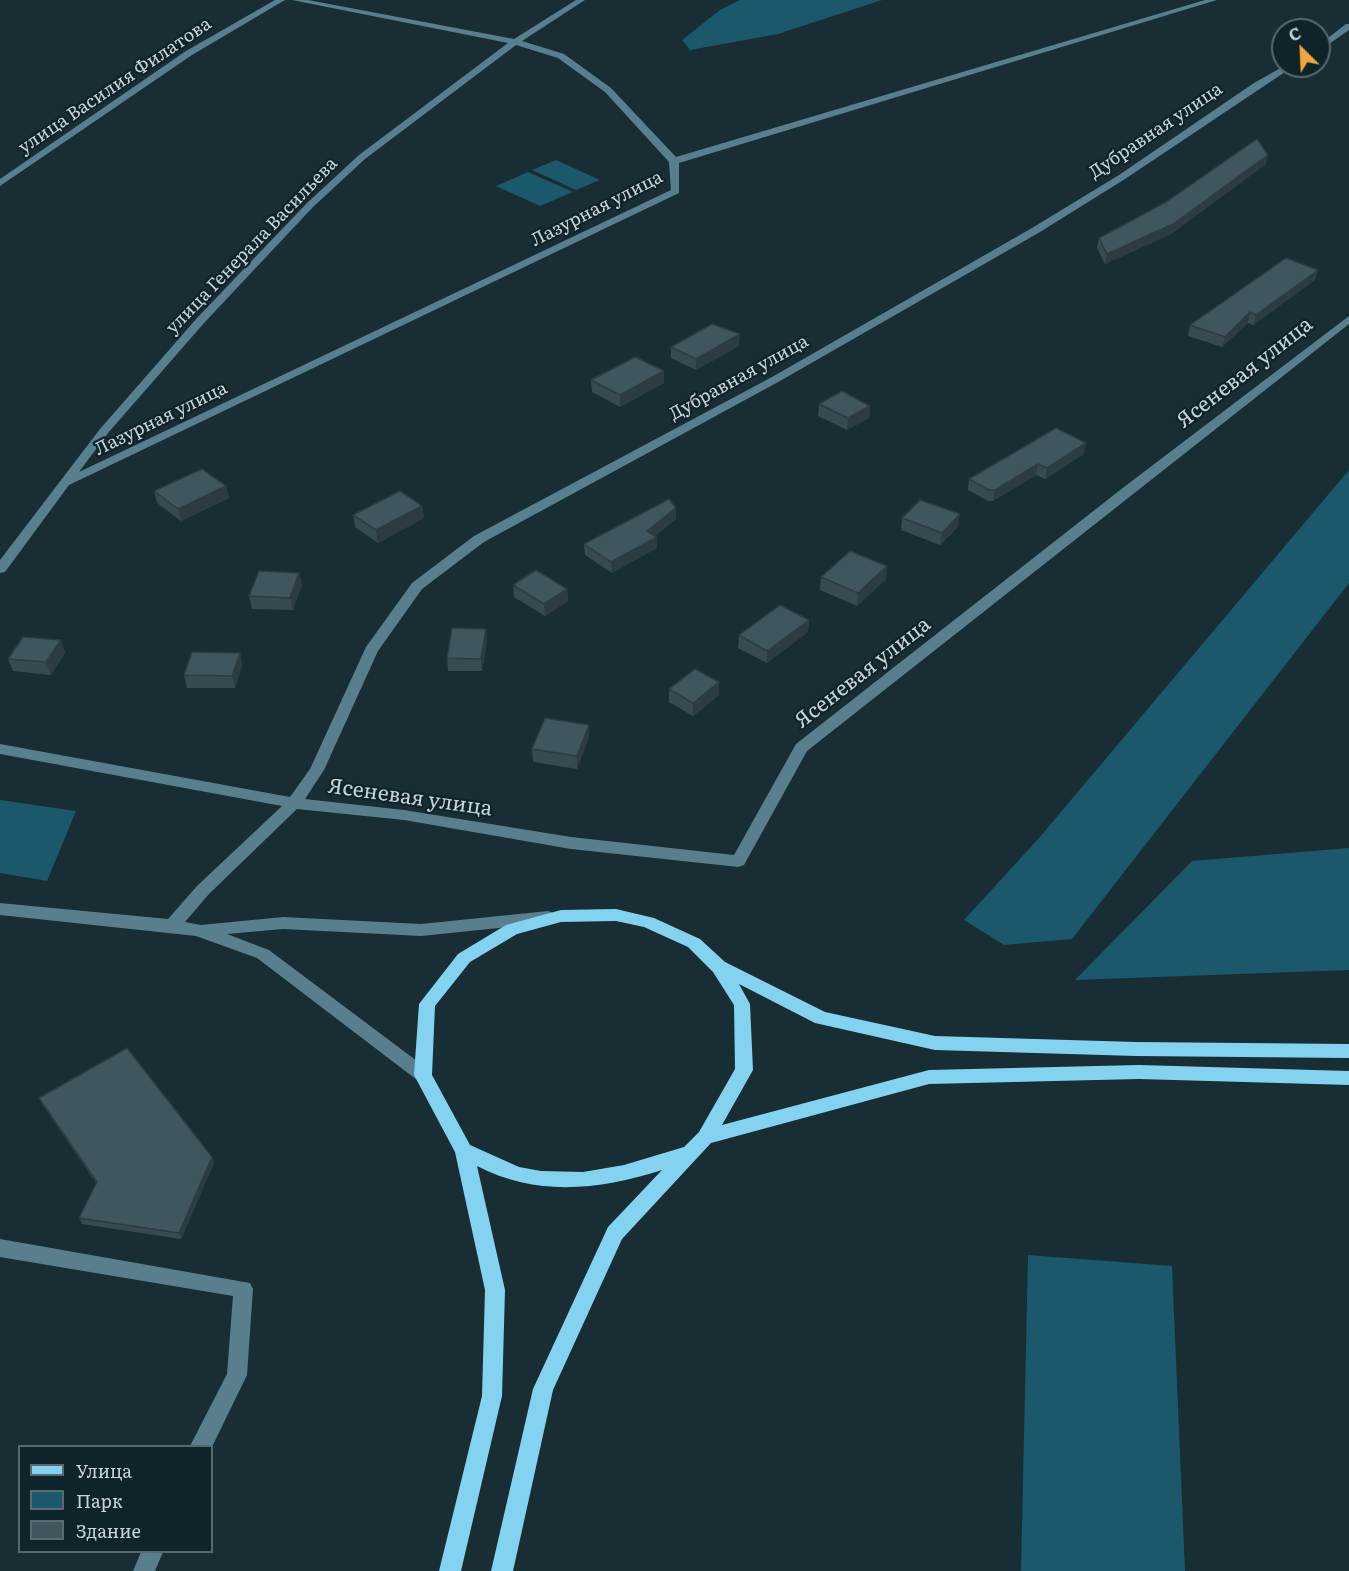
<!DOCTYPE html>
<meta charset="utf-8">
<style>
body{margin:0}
#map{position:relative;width:1349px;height:1571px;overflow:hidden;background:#182d34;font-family:Literata,serif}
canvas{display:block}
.legend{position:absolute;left:18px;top:1445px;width:195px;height:108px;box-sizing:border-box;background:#0e232a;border:2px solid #586a70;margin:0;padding:8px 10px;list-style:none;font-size:18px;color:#c8d4d9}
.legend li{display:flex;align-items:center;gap:12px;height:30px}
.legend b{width:30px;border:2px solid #586a70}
.north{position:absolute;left:1271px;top:18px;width:60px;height:60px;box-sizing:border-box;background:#0e232a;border:2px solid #586a70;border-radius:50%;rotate:336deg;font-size:16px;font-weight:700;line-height:24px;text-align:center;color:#c8d4d9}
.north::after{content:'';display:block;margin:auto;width:21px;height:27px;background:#efa73d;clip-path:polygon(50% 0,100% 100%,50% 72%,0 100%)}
</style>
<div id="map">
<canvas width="1349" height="1571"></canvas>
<ul class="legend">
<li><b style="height:8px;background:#83d3f0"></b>Улица</li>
<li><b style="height:16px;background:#1b586b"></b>Парк</li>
<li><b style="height:16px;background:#40565e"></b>Здание</li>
</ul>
<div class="north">С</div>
</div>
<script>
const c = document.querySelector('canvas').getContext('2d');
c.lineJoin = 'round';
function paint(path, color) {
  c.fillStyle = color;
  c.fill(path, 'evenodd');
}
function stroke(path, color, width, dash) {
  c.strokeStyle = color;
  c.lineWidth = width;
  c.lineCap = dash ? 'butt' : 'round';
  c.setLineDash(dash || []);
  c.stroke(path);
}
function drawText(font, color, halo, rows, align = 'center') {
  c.font = font + ' Literata,serif';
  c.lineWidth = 4.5;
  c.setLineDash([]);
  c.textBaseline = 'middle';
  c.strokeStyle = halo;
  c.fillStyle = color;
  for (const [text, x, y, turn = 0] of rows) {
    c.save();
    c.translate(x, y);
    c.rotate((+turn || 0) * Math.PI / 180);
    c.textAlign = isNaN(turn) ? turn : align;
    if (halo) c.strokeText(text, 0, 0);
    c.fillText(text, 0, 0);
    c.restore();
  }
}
const green = new Path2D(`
 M740,0H882L778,34L690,50L682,40L720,10Z
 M556,160L600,180L576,190L532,170Z
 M528,172L573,192L540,206L496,186Z
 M1349,470V583L1072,939L1004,945L964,920L1039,838Z
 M0,800L76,811L47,881L0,873Z
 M1349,848V970L1075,980L1192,861Z
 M1028,1255L1172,1266L1185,1571H1021Z`);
const minor = new Path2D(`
 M275,0H285L192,55L0,186V179L186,51Z
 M292,0H308L514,39L576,0H585L522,41L564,54L611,88L676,157L1205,0H1217L679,163V193L69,485L5,572L0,573V560L100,429L197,318L307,203L359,155L508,43ZM516,45L558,58L605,92L669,162L671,190L79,472L108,433L205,322L313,207L365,159Z
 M1346,24H1349V30L1319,51V45Z
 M1284,66H1294L1125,179L1040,232L780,381L484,542L422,589L378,651L324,770L305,799L404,810L571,837L734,855L796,744L1124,487L1349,316V324L807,751L744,865L738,867L571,849L404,820L297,809L209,894L185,922L201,925L283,917L421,924L548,911L554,913L556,917L554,921L548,923L421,936L283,929L227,934L269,950L429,1070L432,1075L429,1080L423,1082L417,1080L257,958L196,936L0,915V903L168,919L197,886L282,806L0,754V744L290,797L310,769L366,647L412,583L474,536L772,377L1032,228L1119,175L1254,83Z
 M0,1239L250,1283L253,1289L247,1375L212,1447L190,1446L227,1374L233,1296L0,1257Z
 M141,1552H163L155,1571H133Z`);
const major = new Path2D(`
 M616,909L654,918L700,939L725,962L825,1012L935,1036L1136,1042L1349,1044V1058L1136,1056L935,1050L815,1023L739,984L750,1004L753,1070L722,1125L929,1070L1139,1065L1349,1071V1085L1139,1079L929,1084L711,1143L622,1239L553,1390L513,1571H491L533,1389L608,1227L662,1170C599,1190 537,1197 477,1166L505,1290L502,1396L461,1571H439L482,1396L485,1290L455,1152L414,1075L419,1004L458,954L506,925L561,910ZM616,921L644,927L688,947L713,972L734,1005L735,1069L699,1132L684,1147L624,1165L583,1172L541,1171L519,1167L470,1145L432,1075L435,1006L470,962L517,934L561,922Z`);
const wall = new Path2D(`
 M1266,164L1171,234L1105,264L1097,248L1099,238Z
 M1315,280L1253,325L1248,323L1222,347L1188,336L1190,325Z
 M739,346L696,370L671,358V347Z
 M591,380L664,383L620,407L592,392Z
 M819,404L870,406L869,418L847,430L818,416Z
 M1084,454L1045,479L1036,475L993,501H988L968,490L969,479Z
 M226,486L229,498L181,521L157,503L154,491Z
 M422,506L424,518L378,543L355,527L353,515Z
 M902,518L958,527L940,545L901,530Z
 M676,519L655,536L657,537V548L612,573L585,555L584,544Z
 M299,573L302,585L293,610L252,609L249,596Z
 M821,577L886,579L857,606L820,590Z
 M513,585L567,589L568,601L545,616L514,597Z
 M809,620L808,632L767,663L738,648L739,635Z
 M61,640L65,653L51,675L13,671L8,659Z
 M487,641L482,671H448L447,658Z
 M240,653L242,666L235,688H187L184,675Z
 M669,689L719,695L693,716L669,702Z
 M589,737L577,769L533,762L532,749Z
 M39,1098L212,1157L214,1163L181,1239L82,1224L79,1218L96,1183L42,1104Z`);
const shadedWall = new Path2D(`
 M1268,155L1266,164L1171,234L1105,264L1107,254Z
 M1318,270L1315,280L1253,325L1256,315Z
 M1250,312L1248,323L1222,347L1225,337Z
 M740,334L739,346L696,370V359Z
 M664,371V383L620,407V395Z
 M870,406L869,418L847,430L848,418Z
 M1086,443L1084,454L1045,479L1047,468Z
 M1038,464L1036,475L993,501L995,490Z
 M226,486L229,498L181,521L178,509Z
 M422,506L424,518L378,543L376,530Z
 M676,508V519L647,542V531Z
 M960,514L958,527L940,545L942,533Z
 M657,537V548L612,573L611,562Z
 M887,566L886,579L857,606L858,593Z
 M299,573L302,585L293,610L290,598Z
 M567,589L568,601L545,616L544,604Z
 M809,620L808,632L767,663V651Z
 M486,629L487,641L482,671L481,659Z
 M61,640L65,653L51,675L46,662Z
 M240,653L242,666L235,688L232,676Z
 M719,682V695L693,716V703Z
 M589,725V737L577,769V756Z
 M212,1157L214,1163L181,1239L179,1233Z`);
const building = new Path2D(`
 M1257,139L1268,155L1173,224L1107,254L1099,238L1166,202Z
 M1286,258L1318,270L1256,315L1250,312L1225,337L1190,325Z
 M712,324L740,334L696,359L671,347Z
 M635,357L664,371L620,395L591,380Z
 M842,391L870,406L848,418L819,404Z
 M1056,428L1086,443L1047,468L1038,464L995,490H989L969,479Z
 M202,469L226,486L178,509L154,491Z
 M400,491L422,506L376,530L353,515Z
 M669,499L676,508L647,531L657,537L611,562L584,544Z
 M920,500L960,514L942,533L902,518Z
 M850,551L887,566L858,593L821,577Z
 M536,570L567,589L544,604L513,585Z
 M259,571L299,573L290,598L249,596Z
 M780,605L809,620L767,651L739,635Z
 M452,628L486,629L481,659L447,658Z
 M23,637L61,640L46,662L8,659Z
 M192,652L240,653L232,676L184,675Z
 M695,669L719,682L693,703L669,689Z
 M545,718L589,725L577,756L532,749Z
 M127,1048L212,1157L179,1233L79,1218L97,1182L39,1098Z`);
const farStreetnames = [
 ["улица Василия Филатова",115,86,-34],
 ["Дубравная улица",1156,131,-34],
 ["Лазурная улица",597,209,-27],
 ["улица Генерала Васильева",252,246,-46],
 ["Дубравная улица",739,378,-29],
 ["Лазурная улица",161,419,-26]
];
const streetNames = [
 ["Ясеневая улица",1245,373,-38],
 ["Ясеневая улица",863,673,-38],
 ["Ясеневая улица",410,798,8]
];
paint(green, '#1b586b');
paint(minor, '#597e8c');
paint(major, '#83d3f0');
paint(wall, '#374a51');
paint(shadedWall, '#2d3c42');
paint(building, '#40565e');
stroke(building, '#2d3c42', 1.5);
drawText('18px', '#c8d4d9', '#0e232a', farStreetnames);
drawText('21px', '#c8d4d9', '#0e232a', streetNames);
</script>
